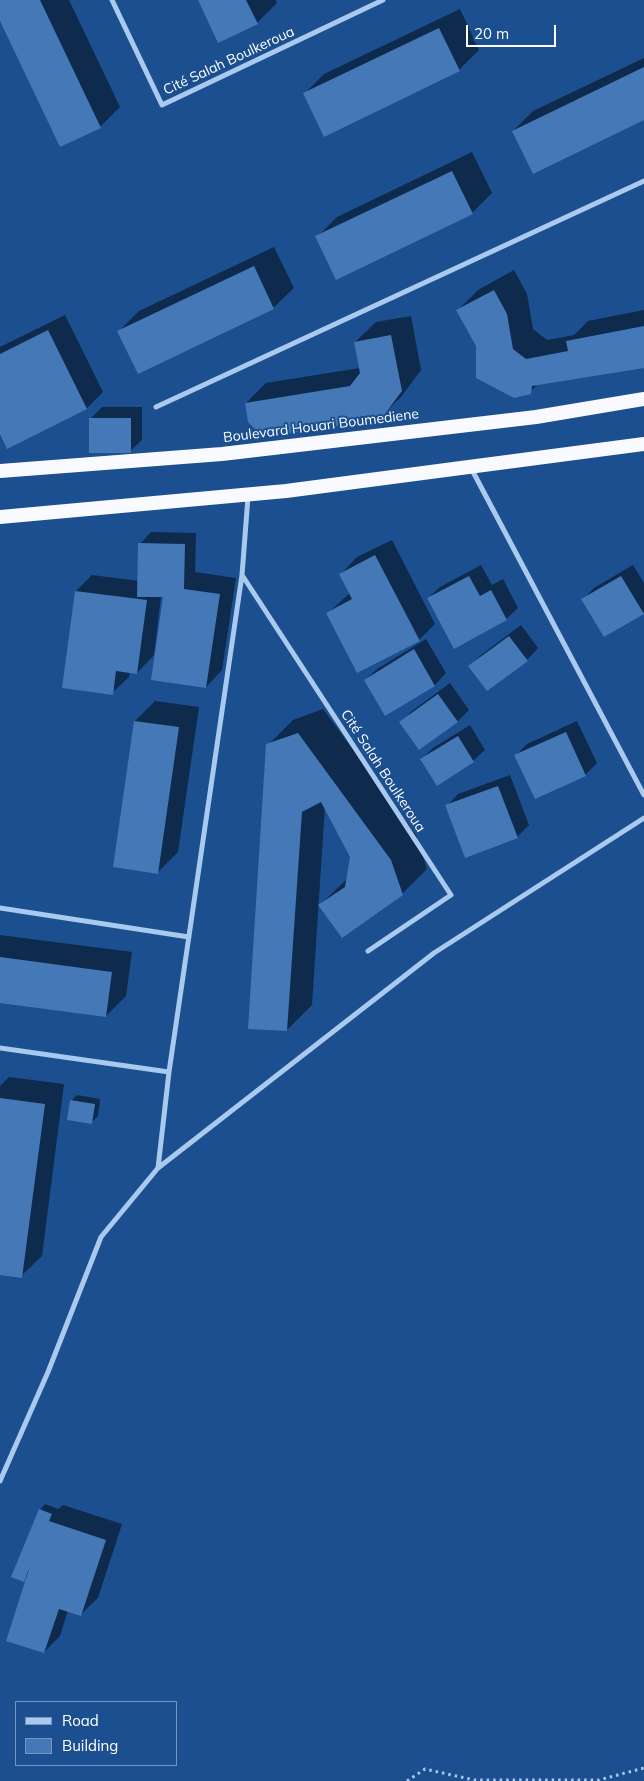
<!DOCTYPE html>
<meta charset="utf-8">
<style>
body{margin:0}
#map{position:relative;width:644px;height:1781px;overflow:hidden;background:#1b4f8f;font-family:Mulish,sans-serif}
canvas{display:block}
.legend{position:absolute;left:15px;top:1701px;width:162px;height:65px;box-sizing:border-box;background:#1b4f8f;border:1px solid #7695bc;margin:0;padding:6px 9px;list-style:none;font-size:15px;color:#fff}
.legend li{display:flex;align-items:center;gap:10px;height:25px}
.legend b{width:25px;border:1px solid #7695bc}
.scale{position:absolute;left:466px;top:25px;width:90px;height:22px;box-sizing:border-box;border:2px solid #fff;border-top:0;padding-left:6px;font-size:15px;line-height:18px;white-space:nowrap;color:#fff;-webkit-text-stroke:4px #1b4f8f;paint-order:stroke}
</style>
<div id="map">
<canvas width="644" height="1781"></canvas>
<ul class="legend">
<li><b style="height:6px;background:#a9c9ee"></b>Road</li>
<li><b style="height:14px;background:#4478b7"></b>Building</li>
</ul>
<div class="scale">20 m</div>
</div>
<script>
const c = document.querySelector('canvas').getContext('2d');
c.lineJoin = 'round';
function paint(path, color) {
  c.fillStyle = color;
  c.fill(path, 'evenodd');
}
function stroke(path, color, width, dash) {
  c.strokeStyle = color;
  c.lineWidth = width;
  c.lineCap = dash ? 'butt' : 'round';
  c.setLineDash(dash || []);
  c.stroke(path);
}
function drawText(font, color, halo, rows, align = 'center') {
  c.font = font + ' Mulish,sans-serif';
  c.lineWidth = 4;
  c.setLineDash([]);
  c.textBaseline = 'middle';
  c.strokeStyle = halo;
  c.fillStyle = color;
  for (const [text, x, y, turn = 0] of rows) {
    c.save();
    c.translate(x, y);
    c.rotate((+turn || 0) * Math.PI / 180);
    c.textAlign = isNaN(turn) ? turn : align;
    if (halo) c.strokeText(text, 0, 0);
    c.fillText(text, 0, 0);
    c.restore();
  }
}
const shadow = new Path2D(`
 M0,0H69L120,107L100,127L0,18Z
 M199,0H276L277,3L257,23Z
 M460,9L479,50L459,70L304,94L324,74Z
 M644,58V119L513,131L533,111Z
 M472,152L492,193L472,213L317,237L337,217Z
 M274,247L294,288L273,308L118,332L139,311Z
 M514,270L527,294L533,329L547,340L574,335L588,321L644,310V367L538,384L530,392L477,346L458,310L478,290Z
 M65,315L103,392L87,408L8,447L0,431V347Z
 M411,316L421,370L401,397L380,417L246,403L266,383L360,368L355,342L376,322Z
 M102,407H142V440L130,451L91,418Z
 M151,532L196,533L195,572L236,578L222,670L206,687L164,596H161L154,655L137,673L130,672L129,677L112,693L76,591L92,575L139,581L140,544Z
 M392,540L435,624L419,640L328,613L350,593L341,574L357,557Z
 M481,565L492,585L503,579L518,608L506,619L428,598L440,587Z
 M633,565L644,583V612L605,636L583,599L594,588Z
 M521,625L538,648L527,660L470,666L481,655Z
 M426,639L446,673L435,685L386,714L365,680L377,669Z
 M450,683L469,710L458,721L420,748L401,722L412,711Z
 M155,701L199,707L178,852L158,872L135,721Z
 M323,709L416,835L427,869L402,894L320,905L347,879L351,856L325,806L312,1005L287,1030L268,745L293,720Z
 M577,721L597,763L585,775L535,798L516,755L527,744Z
 M470,725L485,750L473,761L422,759L433,748Z
 M510,775L529,825L517,837L447,806L458,794Z
 M0,935L132,952L126,996L106,1016L0,1002Z
 M9,1077L64,1084L42,1256L21,1276L0,1273V1086Z
 M77,1095L100,1099L98,1116L92,1122L71,1101Z
 M45,1504L58,1509L63,1505L122,1524L98,1598L81,1614L68,1610L60,1636L44,1652L29,1575L23,1580L40,1510Z`);
const building = new Path2D(`
 M0,0H40L101,128L60,147L0,21Z
 M198,0H246L258,24L218,43Z
 M439,28L460,71L324,137L303,93Z
 M644,67V120L533,174L512,131Z
 M452,171L473,214L336,280L315,236Z
 M254,266L274,309L138,374L117,331Z
 M494,290L507,314L513,349L526,359L568,351L566,341L644,326V368L532,386L531,394L514,398L476,378V346L456,310Z
 M48,330L87,409L7,449L0,434V354Z
 M391,335L402,391L381,419L263,437L248,422L245,403L350,386L360,373L354,342Z
 M89,418H131V453H89Z
 M138,543L185,544L184,589L220,594L206,688L151,680L163,597H137Z
 M375,555L420,641L357,673L326,613L352,599L339,574Z
 M469,576L480,596L491,590L507,620L454,649L427,598Z
 M621,576L644,614L604,637L581,599Z
 M75,591L147,600L137,674L116,671L113,695L62,688Z
 M509,636L528,661L487,691L468,666Z
 M414,649L435,686L385,716L364,680Z
 M438,694L458,722L419,750L399,722Z
 M134,721L179,727L158,874L113,867Z
 M566,732L586,776L535,799L514,755Z
 M298,733L391,860L403,895L342,938L318,905L345,887L350,857L321,802L302,812L287,1031L248,1029L266,744Z
 M458,736L474,762L437,786L420,759Z
 M498,786L518,838L465,858L445,805Z
 M0,957L112,972L106,1017L0,1003Z
 M0,1098L45,1104L22,1278L0,1275Z
 M70,1100L95,1104L92,1124L67,1120Z
 M39,1509L52,1514L49,1521L106,1540L81,1616L59,1609L44,1653L6,1641L30,1566L24,1582L11,1577Z`);
const path = new Path2D(`
 M407,1781L425,1769L474,1780H599L644,1768`);
const minor = new Path2D(`
 M112,0L162,105L383,0
 M156,407L644,181
 M471,468L644,795
 M242,575L451,895L368,951
 M0,908L189,937
 M0,1048L169,1072L242,575L248,497
 M158,1168L434,953L644,818
 M0,1481L48,1372L101,1237L158,1168L169,1072`);
const trunk = new Path2D(`
 M0,471L222,454L536,417L644,399
 M0,517L286,491L644,444`);
const streetNames = [
 ["Cité Salah Boulkeroua",229,61,-25],
 ["Boulevard Houari Boumediene",321,426,-7],
 ["Cité Salah Boulkeroua",383,771,57]
];
paint(shadow, '#0007');
paint(building, '#4478b7');
stroke(path, '#a9c9ee', 3, [2.5, 4]);
stroke(minor, '#a9c9ee', 5);
stroke(trunk, '#f8faff', 14);
drawText('14px', '#fff', '#1b4f8f', streetNames);
</script>
